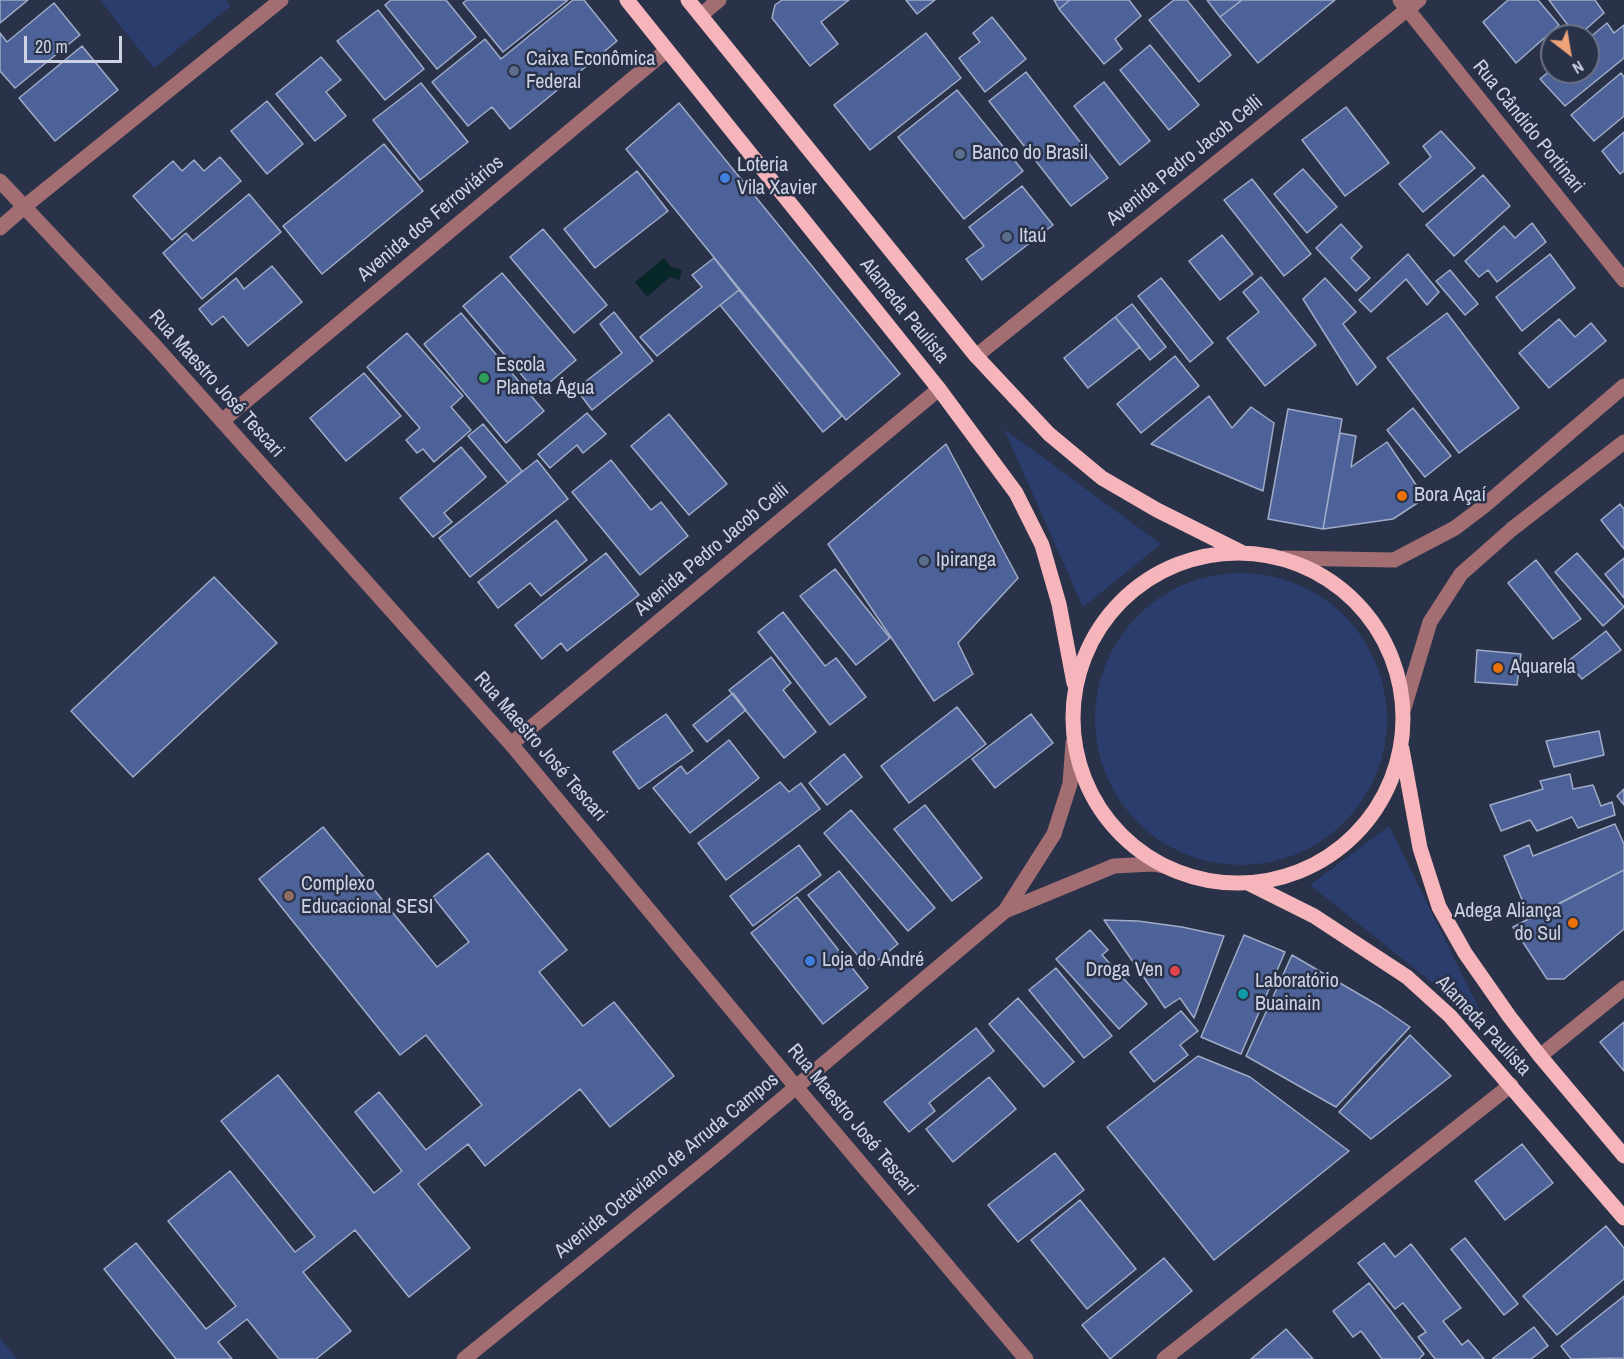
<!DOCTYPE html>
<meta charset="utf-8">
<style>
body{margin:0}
#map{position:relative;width:1624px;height:1359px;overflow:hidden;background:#293249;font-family:"Archivo Narrow",sans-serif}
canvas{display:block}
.north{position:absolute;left:1540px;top:24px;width:60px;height:60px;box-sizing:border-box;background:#293249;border:2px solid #6b7286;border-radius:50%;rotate:149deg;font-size:16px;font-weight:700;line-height:24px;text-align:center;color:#cdd3e2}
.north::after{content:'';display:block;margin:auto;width:21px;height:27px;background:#efa378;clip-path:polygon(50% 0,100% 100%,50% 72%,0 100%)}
.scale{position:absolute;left:24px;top:36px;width:98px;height:27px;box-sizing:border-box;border:3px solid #cdd3e2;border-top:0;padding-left:8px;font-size:18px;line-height:21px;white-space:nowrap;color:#cdd3e2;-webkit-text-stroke:4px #293249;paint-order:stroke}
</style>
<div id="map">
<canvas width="1624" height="1359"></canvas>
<div class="north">N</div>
<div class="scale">20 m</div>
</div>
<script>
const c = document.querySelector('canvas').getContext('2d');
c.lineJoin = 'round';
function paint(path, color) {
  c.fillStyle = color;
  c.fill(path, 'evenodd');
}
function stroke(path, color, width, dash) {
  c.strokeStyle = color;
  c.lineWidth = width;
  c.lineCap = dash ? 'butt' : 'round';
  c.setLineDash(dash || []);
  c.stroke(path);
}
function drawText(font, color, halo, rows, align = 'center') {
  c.font = font + ' "Archivo Narrow",sans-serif';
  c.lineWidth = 5;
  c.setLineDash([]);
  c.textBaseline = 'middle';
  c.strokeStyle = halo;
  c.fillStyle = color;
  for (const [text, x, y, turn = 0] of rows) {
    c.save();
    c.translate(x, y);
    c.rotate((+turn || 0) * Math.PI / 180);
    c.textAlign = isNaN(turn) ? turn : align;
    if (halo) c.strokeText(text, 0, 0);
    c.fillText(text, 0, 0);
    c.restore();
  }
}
const green = new Path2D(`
 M100,0H226L231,6L154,68Z
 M1004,429L1161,544L1083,607Z
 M1095 719a146 146 0 1 1 292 0a146 146 0 1 1-292 0Z
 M1389,826L1488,1027L1310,885Z
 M0,1338L17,1359H0Z`);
const water = new Path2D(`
 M664,258L671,267L682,270L679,280L670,277L647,297L635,282Z`);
const building = new Path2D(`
 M0,0H28L0,23Z
 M391,0H446L476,37L437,69L385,5Z
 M467,0H568L503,52L463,3Z
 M573,0H584L617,41L510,129L492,107L468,126L432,82L485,39L501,59Z
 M782,0H849L821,22L838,44L810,66L772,18L775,5Z
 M906,0H935L917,14Z
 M1054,0H1070L1059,9Z
 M1070,0H1129L1141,16L1115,39L1122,49L1104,64L1059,9Z
 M1174,0H1187L1231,55L1199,82L1149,20Z
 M1207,0H1242L1220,17Z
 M1242,0H1335L1258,63L1220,17Z
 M1508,0H1538L1559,25L1516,63L1483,22Z
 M1549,0H1595L1604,13L1578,36H1576Z
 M54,3L80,35L15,88L0,71V33L7,42Z
 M378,10L424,69L385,100L337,41Z
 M992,17L1026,59L985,92L959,58L980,42L973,33Z
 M1607,23L1614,33L1624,25V58L1565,106L1540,79L1552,69V72H1588V39Z
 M926,33L961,78L870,150L834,105Z
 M1150,45L1199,105L1169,130L1120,70Z
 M82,46L118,90L55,141L19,98Z
 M321,57L341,80L326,92L346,116L315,141L276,94Z
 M1026,72L1108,178L1071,206L989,101Z
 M1621,73L1624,77V116L1594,141L1571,115Z
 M1104,82L1150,141L1120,165L1074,106Z
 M421,83L468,142L420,180L373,120Z
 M957,90L1023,171L964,219L898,137Z
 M267,101L303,144L267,174L231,131Z
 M679,103L900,374L846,420L626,149Z
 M1346,107L1389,163L1345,196L1302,140Z
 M1441,131L1475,168L1423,212L1399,184L1431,157L1423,146Z
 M1624,132V171L1620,174L1602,151Z
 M384,144L423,191L322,274L283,226Z
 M220,157L241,181L172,240L133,196L173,161L182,171L194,160L204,171Z
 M1303,169L1337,207L1307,233L1274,194Z
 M637,171L668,211L595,268L564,229Z
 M1483,175L1510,206L1454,256L1426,225Z
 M1252,179L1311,254L1284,276L1224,200Z
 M1022,186L1053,225L982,280L966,259L984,246L969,227Z
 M249,194L281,232L202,299L163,253L186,233L193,241Z
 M1532,223L1546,242L1497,282L1488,270L1479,277L1465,261L1504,226L1515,238Z
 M1341,224L1362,247L1351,258L1370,278L1356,291L1316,248Z
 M543,229L607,305L574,333L510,257Z
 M1222,235L1253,274L1220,300L1189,261Z
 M1408,254L1439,292L1427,305L1406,279L1371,312L1359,300Z
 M1550,254L1575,288L1522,331L1496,297Z
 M714,258L739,290L657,356L640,337L702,287L692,275Z
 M272,266L302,302L248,346L223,316L212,325L199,309L236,278L244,289Z
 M1450,270L1478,304L1465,315L1436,281Z
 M502,273L576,360L537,393L463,306Z
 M1261,277L1316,345L1265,386L1227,338L1259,312L1243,292Z
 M1161,278L1213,343L1190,362L1138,296Z
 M1325,278L1356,312L1343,324L1376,367L1357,385L1303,299Z
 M739,290L842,416L823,432L720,305Z
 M1132,304L1166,347L1150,360L1115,317Z
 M614,312L653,361L592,410L576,389L622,353L600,324Z
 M461,313L544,411L506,443L424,344Z
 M1447,313L1519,408L1459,453L1387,358Z
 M1115,317L1140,347L1088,388L1064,358Z
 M1559,319L1575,337L1591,323L1606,341L1549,388L1519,353Z
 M407,333L463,396L451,407L471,430L434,462L423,449L417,453L406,440L420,428L367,367Z
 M1175,356L1199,386L1141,433L1117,404Z
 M364,373L401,416L346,461L310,418Z
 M1209,396L1232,428L1251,407L1274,423L1263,491L1151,444Z
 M1413,408L1451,456L1425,477L1387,430Z
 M1288,409L1342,419L1323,529L1268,519Z
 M587,413L606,434L583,453L577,445L550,468L538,454Z
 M669,414L727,484L689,515L631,446Z
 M483,424L522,471L508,483L468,436Z
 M1340,433L1356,436L1351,467L1387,442L1425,498L1393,519L1323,529Z
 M946,444L1018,578L958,643L973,674L934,701L828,544Z
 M461,447L486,477L444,513L452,522L433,537L400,498Z
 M537,460L568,499L470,577L439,538Z
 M611,460L651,510L661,502L688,536L640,575L572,492Z
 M1620,504L1624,509V549L1601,520Z
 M556,520L587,560L541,596L530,583L498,608L478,582Z
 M606,553L639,595L567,651L561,643L542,659L515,625Z
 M1577,553L1624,607L1603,626L1555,572Z
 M1624,558V598L1605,574Z
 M1536,560L1581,619L1553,639L1508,583Z
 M835,569L890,638L856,665L800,596Z
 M214,577L277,643L133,777L71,711Z
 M783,612L825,666L836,658L866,697L830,725L758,632Z
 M1606,631L1621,650L1582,679L1567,662Z
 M1477,650L1521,654L1517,685L1475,682Z
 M771,657L791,683L783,690L816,732L784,758L729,690Z
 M733,693L746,710L707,742L693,725Z
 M957,707L986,744L909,803L881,766Z
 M666,714L693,751L639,789L613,752Z
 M1031,714L1053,743L995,788L972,759Z
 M1599,731L1604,755L1554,767L1546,741Z
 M729,740L759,778L690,833L653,788L681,766L687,774Z
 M844,754L862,777L827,805L809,783Z
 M1570,774L1573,789L1593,785L1601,806L1612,802L1615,815L1578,828L1572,817L1537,831L1530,820L1501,831L1490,805L1543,789L1540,781Z
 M780,782L789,792L801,783L820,809L726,880L698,843Z
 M1624,789V805L1617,796Z
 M925,805L982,878L952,901L894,829Z
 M851,810L935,908L908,931L824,833Z
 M1615,824L1624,844V870L1530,919L1504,856L1529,845L1533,856Z
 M323,827L437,967L469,942L433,897L488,853L567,950L539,972L583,1026L614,1002L674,1076L610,1127L580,1089L485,1166L468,1144L418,1184L470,1248L409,1297L355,1230L303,1272L351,1331L316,1359H279L247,1319L218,1342L232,1359H176L104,1269L136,1243L206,1329L236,1306L168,1221L230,1171L295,1252L315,1237L221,1121L278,1075L374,1193L402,1171L355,1112L379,1092L426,1150L482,1105L426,1035L400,1055L259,879Z
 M799,845L821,875L753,926L730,896Z
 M1624,870V929L1564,979H1547L1513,927Z
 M839,871L898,944L868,968L808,895Z
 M797,897L868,988L823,1024L751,933Z
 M1104,920L1138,921L1182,927L1224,936L1194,1018L1180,998L1165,1008Z
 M1090,930L1108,950L1102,955L1147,1004L1119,1029L1056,959Z
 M1244,935L1285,952L1241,1054L1201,1037Z
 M1292,955L1381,1007L1410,1027L1336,1107L1246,1056Z
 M1056,968L1112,1036L1084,1058L1029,990Z
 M1018,998L1074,1062L1044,1087L989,1024Z
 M1181,1011L1198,1031L1180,1045L1188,1055L1154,1082L1130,1052Z
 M1624,1022V1071L1600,1042Z
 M976,1028L994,1051L929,1103L935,1111L909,1132L884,1102Z
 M1410,1035L1451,1076L1371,1139L1339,1112Z
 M1198,1056L1250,1077L1349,1151L1214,1260L1107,1127Z
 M989,1077L1016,1109L953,1162L926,1129Z
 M1522,1144L1553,1183L1505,1220L1475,1181Z
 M1055,1153L1084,1190L1018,1242L988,1205Z
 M1080,1200L1136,1269L1087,1309L1031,1240Z
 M1606,1226L1624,1248V1279L1557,1335L1523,1296Z
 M1465,1238L1518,1304L1504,1315L1451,1249Z
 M1384,1243L1395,1257L1411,1244L1461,1308L1443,1321L1462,1345L1468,1340L1484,1359H1435L1418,1337L1426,1332L1403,1303L1395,1309L1358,1263Z
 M1164,1258L1192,1291L1110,1359L1082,1325Z
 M1369,1283L1424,1354L1419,1359H1382L1361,1331L1353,1337L1333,1311Z
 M1624,1296V1358L1571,1359L1561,1346Z
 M1534,1327L1548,1346L1531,1359H1492Z
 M1286,1329L1313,1359H1251Z`);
const minor = new Path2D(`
 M1400,0L1624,280
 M701,15L719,0
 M0,181L155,346L511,744L796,1087L1026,1359
 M0,228L24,207L281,0
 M976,356L1419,0
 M222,421L667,50
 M1283,558L1394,560L1455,528L1484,506L1624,386
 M1404,708L1430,622L1461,574L1512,529L1624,442
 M511,744L939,389
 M1005,911L1114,866L1153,864L1163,866
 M1540,1056L1624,988
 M464,1359L719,1152L1005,911L1054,834L1070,784L1073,743
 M1164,1359L1511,1085`);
const major = new Path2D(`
 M627,0L939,389L1016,493L1042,545L1059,604L1074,683
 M688,0L976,356L1049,434L1102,478L1157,510L1241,552
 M1073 718a165 165 0 1 1 330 0a165 165 0 1 1-330 0Z
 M1402,749L1420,848L1439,907L1465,953L1509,1016L1540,1056L1624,1156
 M1248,883L1314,916L1407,977L1450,1016L1624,1218`);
const markers = [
 [514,71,6,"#5c6f8a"],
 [960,154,6,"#5c6f8a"],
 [725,178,6,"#3f7fe0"],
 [1007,237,6,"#5c6f8a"],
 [484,378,6,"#2e9e5b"],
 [1402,496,6,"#e8710a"],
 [924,561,6,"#5c6f8a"],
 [1498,668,6,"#e8710a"],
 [289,896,6,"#8d6e63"],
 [1573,923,6,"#e8710a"],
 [810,961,6,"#3f7fe0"],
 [1175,971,6,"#e0444e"],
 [1243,994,6,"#0f9aa8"]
];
const poiNames = [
 ["Caixa Econômica",526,60],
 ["Federal",526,83],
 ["Banco do Brasil",972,154],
 ["Loteria",737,166],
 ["Vila Xavier",737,189],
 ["Itaú",1019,237],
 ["Escola",496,366],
 ["Planeta Água",496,389],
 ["Bora Açaí",1414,496],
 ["Ipiranga",936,561],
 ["Aquarela",1510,668],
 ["Complexo",301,885],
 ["Educacional SESI",301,908],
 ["Adega Aliança",1561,912,"right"],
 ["do Sul",1561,935,"right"],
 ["Loja do André",822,961],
 ["Droga Ven",1163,971,"right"],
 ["Laboratório",1255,982],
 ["Buainain",1255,1005]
];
const streetNames = [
 ["Rua Cândido Portinari",1528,127,51],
 ["Avenida Pedro Jacob Celli",1185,161,-39],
 ["Avenida dos Ferroviários",431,219,-40],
 ["Alameda Paulista",904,311,51],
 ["Rua Maestro José Tescari",216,384,48],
 ["Avenida Pedro Jacob Celli",712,550,-40],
 ["Rua Maestro José Tescari",540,747,49],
 ["Alameda Paulista",1483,1026,47],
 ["Rua Maestro José Tescari",852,1120,50],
 ["Avenida Octaviano de Arruda Campos",667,1166,-39]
];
paint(green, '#2b3d6d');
paint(water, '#082728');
paint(building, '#4d6298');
stroke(building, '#9fabc7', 1.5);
stroke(minor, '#a26e72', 15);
stroke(major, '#f6b5ba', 15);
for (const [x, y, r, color] of markers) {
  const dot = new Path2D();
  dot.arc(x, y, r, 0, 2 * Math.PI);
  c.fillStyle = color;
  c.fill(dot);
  stroke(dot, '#293249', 2);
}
drawText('20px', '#cdd3e2', '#293249', poiNames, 'left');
drawText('20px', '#cdd3e2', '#293249', streetNames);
</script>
